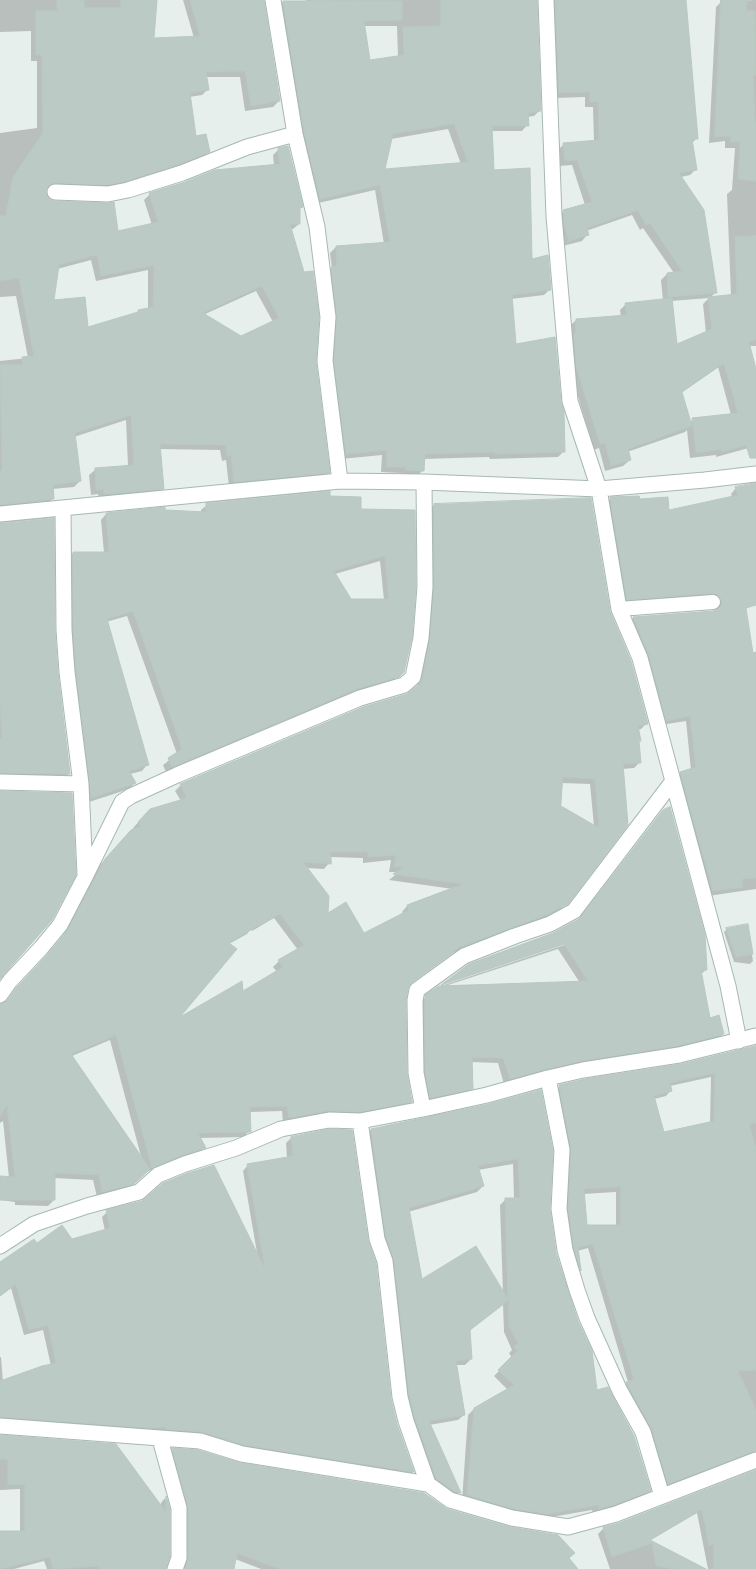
<!DOCTYPE html>
<style>
body{margin:0}
canvas{display:block;background:#e6efeb}
</style>
<canvas width="756" height="1569"></canvas>
<script>
const c = document.querySelector('canvas').getContext('2d');
c.lineJoin = 'round';
function paint(path, color) {
  c.fillStyle = color;
  c.fill(path, 'evenodd');
}
function stroke(path, color, width, dash) {
  c.strokeStyle = color;
  c.lineWidth = width;
  c.lineCap = dash ? 'butt' : 'round';
  c.setLineDash(dash || []);
  c.stroke(path);
}
const shadow = new Path2D(`
 M0,0H156L153,39L194,38L183,0H263L279,101L273,107L245,111L240,77H206L208,89L202,95L189,97L195,137L209,151L203,157L172,169L119,186L101,190L48,188L46,189V198L117,232L152,225L144,200L150,194L274,165L273,155L278,150L301,207L298,210L299,224L293,229H290L314,362L328,472L322,478L229,487L226,460L222,461L220,450L159,449L162,488L157,494L99,500L98,494L91,495L89,475L95,470L128,466L126,420L74,437L80,481L74,487L52,489V499L47,505L0,509V361L28,358L16,296L0,297V133L37,128V61H31V31L0,32ZM91,260L96,281L148,270V309L139,311L135,315L87,329L53,302L57,269ZM256,291L273,322L241,337L203,315Z
 M306,0H535L539,111L534,116L527,117V125L522,131H491L493,171L531,260L550,289L544,295L511,299L515,345L564,451L558,457L490,459L489,457L423,459V470L417,476L401,475V473L381,472L382,455L341,459L329,367L326,274L332,268L330,253L336,247L384,244L375,190L314,204L278,8L283,2H306ZM363,26H397L398,57L369,61ZM448,129L461,164L384,170L391,139Z
 M548,0H685L697,138L691,144L695,170L690,175L681,177L716,292L710,298L731,296L727,194L732,190L735,148H725V141L709,143L716,7L722,1L756,0V346H748L756,374V446L716,457V455L690,458L687,430L685,432L627,452L630,460L623,466L605,471L599,448L594,450L571,373L570,326L576,320L621,317L620,310L626,304L663,300L661,280L667,274L674,273L643,228L640,230L632,215L586,231L587,235L582,241L563,246L558,217L564,211L585,205L572,165L559,166L558,150L564,144L594,142L593,107H585V97L554,98ZM709,298L703,304L706,333L676,346L671,301ZM718,367L731,415L693,420L690,422L681,393Z
 M756,485V547L737,510L731,494L736,488Z
 M329,497L360,510L414,511L403,671L392,682L166,772L163,765L177,754L127,616L106,622L147,765L142,771L130,774L135,783L129,789L86,803L71,677L68,559L73,553H104L101,520L106,514L164,511L201,513V510L207,505ZM380,561L384,600L351,601L335,574Z
 M610,499L638,500L668,512L727,499L752,654H756V889L708,896L676,778L681,773L691,770L686,721L661,725L628,623L633,618L714,612L716,611L717,607L622,604L605,504Z
 M434,505L609,611L647,723L641,729L638,730L640,741L638,742L640,762L634,768L622,769L626,825L561,909L539,921L453,953L408,985L404,1000L405,1073L411,1101L405,1107L353,1117L283,1123L282,1111L249,1112V1131L244,1137L200,1138L204,1147L199,1153L146,1172L127,1189L97,1197L93,1180L54,1178V1200L48,1206L15,1205V1202L0,1200V1178H9L3,1121L0,1123V1005L5,1003L62,938L99,866L125,838L134,830L133,828L144,816L181,801L175,791L181,785L408,695L417,686L425,645L428,511ZM561,783L590,784L594,826L559,806ZM330,857L363,858V863L391,860L389,872H399L389,880L453,889L407,906L402,912L403,914L364,934L327,915L306,868L324,869L329,863ZM274,918L298,950L279,961L273,967L277,972L242,993L175,1021L229,944L247,934L251,929L252,931ZM110,1040L142,1160L72,1056Z
 M0,525L53,631L56,673L69,774L63,780L0,778Z
 M664,811L706,970L701,974L709,1019L723,1034L717,1040L504,1084L498,1063L471,1062L472,1088L466,1094L425,1103L420,1078V1002L441,986L570,943L554,934L577,921ZM558,949L580,983L445,986Z
 M747,926L753,961L750,964L734,962L724,932L727,929Z
 M756,1047V1457L663,1488L622,1388L628,1382L588,1248L577,1251L580,1271L576,1275L569,1254L554,1092L560,1086L681,1065ZM711,1077L710,1123L663,1134L654,1099L666,1096L671,1090L670,1086ZM616,1192V1226H586L583,1194Z
 M489,1105L548,1209L555,1253L596,1391L649,1490L644,1496L606,1510L593,1514L592,1510L540,1519L462,1501L468,1415L474,1409L508,1390L494,1376L512,1358L509,1353L512,1350L504,1332L503,1304L469,1331L471,1359L465,1365H455L464,1415L458,1420L429,1425L459,1493L454,1498L431,1484L410,1424L365,1135L371,1130ZM513,1164L514,1199H506L500,1205L503,1293L421,1281L408,1212L477,1192L483,1186L478,1170Z
 M291,1138L390,1399L396,1424L413,1472L407,1477L238,1450L0,1422V1357H1L3,1382L51,1366L43,1330L24,1335L11,1288L0,1296V1263L37,1245L71,1240L105,1231L102,1217L107,1212L257,1253L243,1171L248,1165L287,1158L286,1143Z
 M0,1437L161,1508V1503L165,1498L168,1509L165,1569H47L44,1561L14,1569H0V1532L20,1533V1489L0,1490Z
 M173,1450L447,1510L568,1558L577,1569H261L235,1559L233,1569H182L168,1455Z
 M756,1471V1569H708L697,1513L649,1541L703,1569H610L598,1534L604,1528L620,1524Z`);
const building = new Path2D(`
 M57,0H84V8H121V0H157L154,38L200,36L190,0H264L280,101L251,106L245,71L206,72L209,90L190,93L196,136L206,134L210,152L179,164L126,181L107,185L55,183L47,187L46,192L50,200L55,201L108,203L114,202L118,231L158,222L149,193L185,182L215,170L280,164L278,148L288,146L303,207L300,208V224H290L304,272L313,271L319,317L316,362L330,473L234,482L231,455L227,456L226,445L160,444L164,489L104,494V489L96,490L95,468L134,465L131,415L75,433L81,481L53,485L54,499L0,505V471H2L0,364L23,365L22,357L34,356L19,278L0,281V216H6L13,177L43,133L42,55H36V11H57ZM97,255L101,276L154,265L153,307L138,310V312L88,327L85,297L54,300L59,265ZM262,286L279,318L241,336L203,313Z
 M313,0L402,1V20L364,21L370,60L404,55L403,27L441,26V0H537L541,111L528,113L529,126H492L494,170L530,168L532,259L548,255L551,290L512,295L516,344L555,337L561,402L564,412L565,452L495,454V452L425,454L424,471L406,470V467H387V450L346,454L334,361L337,316L331,267L337,266L336,246L390,242L380,185L320,199L304,132L283,1H313ZM454,124L468,162L385,169L393,134Z
 M555,0H686L698,139H692L697,170L679,173L704,210L717,293L668,297L667,273L682,271L650,223L646,225L638,210L587,228L589,235L569,241L564,223L563,210L592,202L577,160L565,161L563,143L599,140L598,102H590V92L559,93Z
 M721,0H747L746,11H755L756,75H753L755,123H756V181L738,179L740,142H730L731,136L715,137Z
 M756,236V339L749,342L756,369V458H750L746,445L722,452V449L696,453L692,418L738,413L724,363L682,392L692,426L628,449L631,460L611,466L605,443L600,444L576,366L574,334H576V319L627,315L625,303L672,298L677,344L712,329L708,297L737,294L735,237Z
 M756,483V605L746,608L753,653L756,652V878L742,879L743,887L713,891L680,772L696,767L690,716L666,721L649,655L633,617L714,611L721,606L722,601L717,594L712,593L627,600L610,497L639,496L640,499L668,497L669,510L738,495L735,487Z
 M330,491V496L361,497V509L415,510L416,587L412,637L404,672L399,677L356,689L172,767L168,758L182,749L133,611L107,619L149,765L129,771L136,783L91,798L76,671L73,630V552H109L106,513L165,507V510L206,512V503ZM385,556L389,599H351L334,571Z
 M591,498L610,611L631,661L648,724L638,726L641,741H639L641,763L623,764L628,825L568,904L546,915L460,947L411,983L408,988L406,1000L407,1073L412,1102L359,1112L327,1111L289,1118L287,1106L250,1107L251,1132L198,1133L206,1148L181,1155L152,1168L116,1035L71,1054L150,1169L134,1184L102,1192L99,1175L55,1173V1200H0V1176L15,1177L7,1105L0,1116V1004L7,1001L17,987L48,954L67,931L105,859L131,830L141,826L138,822L150,809L187,798L180,784L363,707L407,694L419,684L422,679L430,639L434,587V504ZM563,777L595,779L599,828L561,806ZM331,852H368V857L396,855L394,867H405L393,874L463,884L407,905L409,910L364,933L346,902L328,913L329,896L303,862L331,864ZM280,914L304,945L278,960L283,967L243,991L242,981L180,1017L237,949L229,943L254,928L257,925L258,926Z
 M54,518L55,631L58,673L70,774L0,773V739H2L0,699V523Z
 M0,791L72,793L76,875L52,920L0,979Z
 M670,807L705,935L707,970H701L710,1018L719,1015L724,1034L677,1046L581,1061L510,1079L503,1058L472,1057L473,1089L430,1098L425,1072V995L439,986L588,981L564,944L441,985L469,964L553,933L579,919L663,810Z
 M748,924L753,954L736,957L726,928Z
 M756,1046V1123L749,1124L756,1148V1370L738,1371L756,1410V1451L668,1484L652,1429L626,1382L634,1380L593,1244L578,1247L581,1271L574,1248L568,1209L571,1148L559,1085L585,1079L681,1064ZM715,1073L714,1121L664,1132L654,1096L672,1091L670,1083ZM621,1187V1225H587L584,1189Z
 M541,1090L553,1151L550,1209L556,1253L578,1321L592,1351L597,1390L608,1387L634,1436L651,1491L613,1505L599,1509L598,1505L547,1514L514,1509L467,1495L474,1408L514,1385L498,1370L517,1351L514,1346L518,1344L509,1326V1300L470,1330L472,1359L456,1361L465,1415L429,1421L461,1493L454,1491L436,1478L415,1418L409,1395L394,1260L386,1237L371,1129L489,1104ZM518,1159L520,1198H505L508,1299L476,1246L422,1279L409,1208L484,1186L478,1166Z
 M330,1129L352,1130L368,1240L376,1263L391,1399L397,1424L414,1472L244,1445L203,1432L166,1429V1427L151,1428L0,1417V1381L42,1366L56,1363L48,1325L29,1330L16,1284L0,1296V1262L34,1239L37,1243L62,1225L72,1239L110,1228L106,1210L142,1201L163,1183L188,1173L214,1165L265,1269L247,1164L293,1156L291,1137Z
 M0,1435L116,1444L166,1512V1496L170,1509V1556L166,1569H99V1566L53,1569L50,1557L0,1569V1531H25V1484L8,1485V1460L0,1459Z
 M172,1448L198,1450L241,1463L424,1493L447,1509L510,1527L558,1535L575,1553L569,1558L578,1569H280L237,1553L234,1569H185L188,1558V1508Z
 M756,1470V1569H714V1543L709,1546L702,1509L650,1540L706,1569H675L656,1566L652,1543L612,1557L603,1527L619,1523Z`);
const lane = new Path2D(`
 M619,609L713,602`);
const street = new Path2D(`
 M273,0L295,134L317,227L328,317L325,361L340,481
 M546,0L554,216L570,401L599,489L619,609L640,658L728,986L739,1041
 M55,192L108,194L128,190L182,173L247,147L295,134
 M63,508L64,630L67,672L81,784L85,875
 M0,514L340,481L424,482L599,489L705,480L756,474
 M0,782L81,784
 M0,995L10,981L41,948L60,925L85,877L122,802L131,796L177,775L360,698L404,685L413,677L421,638L425,587L424,482
 M548,1078L562,1150L559,1209L565,1250L577,1290L587,1318L620,1391L643,1432L662,1496
 M423,1109L416,1073L415,1000L417,990L464,956L515,936L550,924L574,911L673,781
 M360,1121L377,1239L385,1261L400,1397L406,1421L428,1484
 M0,1246L34,1224L87,1206L139,1192L158,1175L185,1164L236,1148L281,1129L329,1120L360,1121L423,1109L487,1095L548,1078L583,1070L679,1055L756,1036
 M0,1426L200,1441L242,1454L428,1484L450,1500L512,1518L568,1527L616,1514L756,1460
 M160,1439L179,1508V1558L175,1569`);
paint(shadow, '#0003');
paint(building, '#bbcac4');
stroke(building, '#b8c9c2', 1);
stroke(lane, '#a8b8b2', 16);
stroke(street, '#a8b8b2', 17);
stroke(lane, '#fff', 14);
stroke(street, '#fff', 15);
</script>
